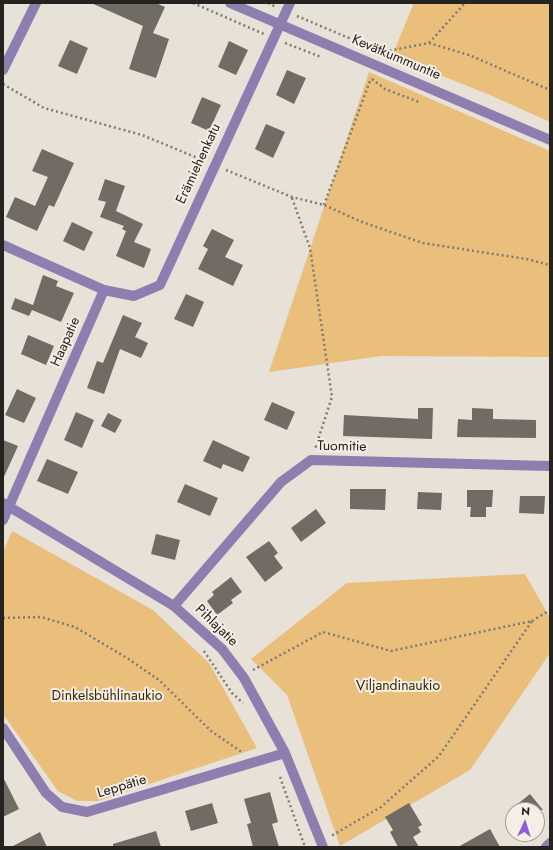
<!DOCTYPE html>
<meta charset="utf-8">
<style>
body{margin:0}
#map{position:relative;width:553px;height:850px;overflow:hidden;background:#e7e1d8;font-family:Jost,sans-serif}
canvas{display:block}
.frame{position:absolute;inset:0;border:4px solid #252320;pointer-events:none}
.north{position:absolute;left:505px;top:802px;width:40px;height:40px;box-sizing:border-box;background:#f5eee5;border:1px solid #a29d96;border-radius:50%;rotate:4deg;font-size:11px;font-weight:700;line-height:16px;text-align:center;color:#252320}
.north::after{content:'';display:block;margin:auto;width:14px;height:18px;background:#8c5ed7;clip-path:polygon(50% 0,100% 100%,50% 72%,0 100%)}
</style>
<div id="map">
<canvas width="553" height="850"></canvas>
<div class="frame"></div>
<div class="north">N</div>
</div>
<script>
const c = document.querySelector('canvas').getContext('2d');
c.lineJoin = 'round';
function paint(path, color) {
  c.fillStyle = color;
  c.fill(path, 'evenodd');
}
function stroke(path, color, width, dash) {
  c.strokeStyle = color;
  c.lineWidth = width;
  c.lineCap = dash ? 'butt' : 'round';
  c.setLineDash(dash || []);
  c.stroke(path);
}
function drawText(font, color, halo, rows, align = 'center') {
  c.font = font + ' Jost,sans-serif';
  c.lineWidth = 4;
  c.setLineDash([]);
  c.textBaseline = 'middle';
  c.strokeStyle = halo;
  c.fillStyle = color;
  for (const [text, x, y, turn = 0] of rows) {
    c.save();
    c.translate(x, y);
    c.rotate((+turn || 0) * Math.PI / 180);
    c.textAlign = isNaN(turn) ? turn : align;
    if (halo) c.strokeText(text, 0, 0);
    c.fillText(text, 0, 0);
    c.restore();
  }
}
const green = new Path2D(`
 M414,3H550V122L490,95L392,56Z
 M369,72L550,151V357L381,356L269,372Z
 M12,531L153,610L209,663L257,748L98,801H77L58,791L3,714V552Z
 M525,574L550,618V653L470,770L340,846L287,695L251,659L347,583Z`);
const building = new Path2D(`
 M91,3H156L165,7L153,33L169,39L156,78L129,69L143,26Z
 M70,40L88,48L77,74L58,66Z
 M229,41L248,50L236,75L218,67Z
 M287,70L306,78L294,104L276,95Z
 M202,97L221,105L209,131L191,123Z
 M266,124L285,132L273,158L255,149Z
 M42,149L74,163L54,207L49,205L37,231L6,217L15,197L35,206L48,177L32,171Z
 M105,179L125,186L116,211L143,224L134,242L151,249L144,268L116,256L126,231L122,229L124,226L100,217L106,202L98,200Z
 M72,222L93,232L84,251L63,241Z
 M212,229L234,240L225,257L243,265L233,286L198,269L208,249L203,246Z
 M43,275L58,281L56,286L74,293L61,322L32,310L29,316L11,309L15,298L33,305Z
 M186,294L204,302L193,327L174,319Z
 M123,315L142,323L135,337L148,343L141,358L120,349L104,394L87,388L97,361L103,363Z
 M28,335L54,346L46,365L21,354Z
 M17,389L36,398L24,423L5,415Z
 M272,402L295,412L287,430L264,420Z
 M418,408H433L432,439L343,436L344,415L418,419Z
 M472,408L493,409V419L536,420V438L457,437L458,419L472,420Z
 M76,412L94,420L82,448L64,440Z
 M108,413L122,420L115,433L101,426Z
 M3,440L18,446L3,479Z
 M213,440L250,457L243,472L223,464L221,469L203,461Z
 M47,459L78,472L68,494L37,481Z
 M185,484L218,498L210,516L177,502Z
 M350,489H386L385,510L350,509Z
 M467,490H493L492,507H486V517H470L471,507H467Z
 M418,492L442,493L441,510L417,509Z
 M520,496H545L544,514L519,513Z
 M316,509L326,523L301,542L291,528Z
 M156,534L180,540L175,560L151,554Z
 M269,541L278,553L274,556L283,568L265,582L246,557Z
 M231,577L242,592L231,600L233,603L217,615L207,601L214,595L212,592Z
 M3,777L19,809L3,817Z
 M270,792L278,822L272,824L279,847H253L247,824L251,823L244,799Z
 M530,794L543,810H510Z
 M212,803L218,823L191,831L185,811Z
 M409,803L422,825L418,827L421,832L413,837L419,847H398L390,832L393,830L385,817Z
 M490,829L500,847H458Z
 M156,831L161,847H113V844Z
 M40,832L47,847H11Z`);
const path = new Path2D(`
 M193,3L264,34
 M268,3L276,7
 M297,16L382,52L429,43L469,55L550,90
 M285,43L321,57
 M429,43L465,3
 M372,79L385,89L419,102
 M3,84L44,108L142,135L205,161
 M226,170L292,197L324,205L362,222L423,243L526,259L550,265
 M292,198L310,248L332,397L315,449
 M324,205L371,78
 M3,618L41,617L75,627L127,658L159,680L211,731L243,753
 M532,621L550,610
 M204,651L232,693L243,703
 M253,670L323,632L391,651L532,621L439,756L381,807L331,836
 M280,777L305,847`);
const minor = new Path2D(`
 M230,3L550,140
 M3,70L36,3
 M3,245L104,290L3,520
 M104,290L134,296L160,285L290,3
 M3,503L174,606L222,649L244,678L285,753L323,847
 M174,606L281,482L311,460L550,466
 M3,728L46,793L62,807L87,812L285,753
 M546,847L550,843`);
const streetNames = [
 ["Kevätkummuntie",396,58,23],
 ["Erämiehenkatu",199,164,-65],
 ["Haapatie",66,342,-66],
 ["Tuomitie",342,447,1],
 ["Pihlajatie",216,626,44],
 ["Leppätie",122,787,-17]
];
const parkNames = [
 ["Viljandinaukio",398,687],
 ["Dinkelsbühlinaukio",107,697]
];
paint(green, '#eabe7b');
paint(building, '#716b63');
stroke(path, '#7e7b75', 2.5, [2, 3]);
stroke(minor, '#8d7eaf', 10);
drawText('14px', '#252320', '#f5eee5', streetNames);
drawText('14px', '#382504', '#f5eee5', parkNames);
</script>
